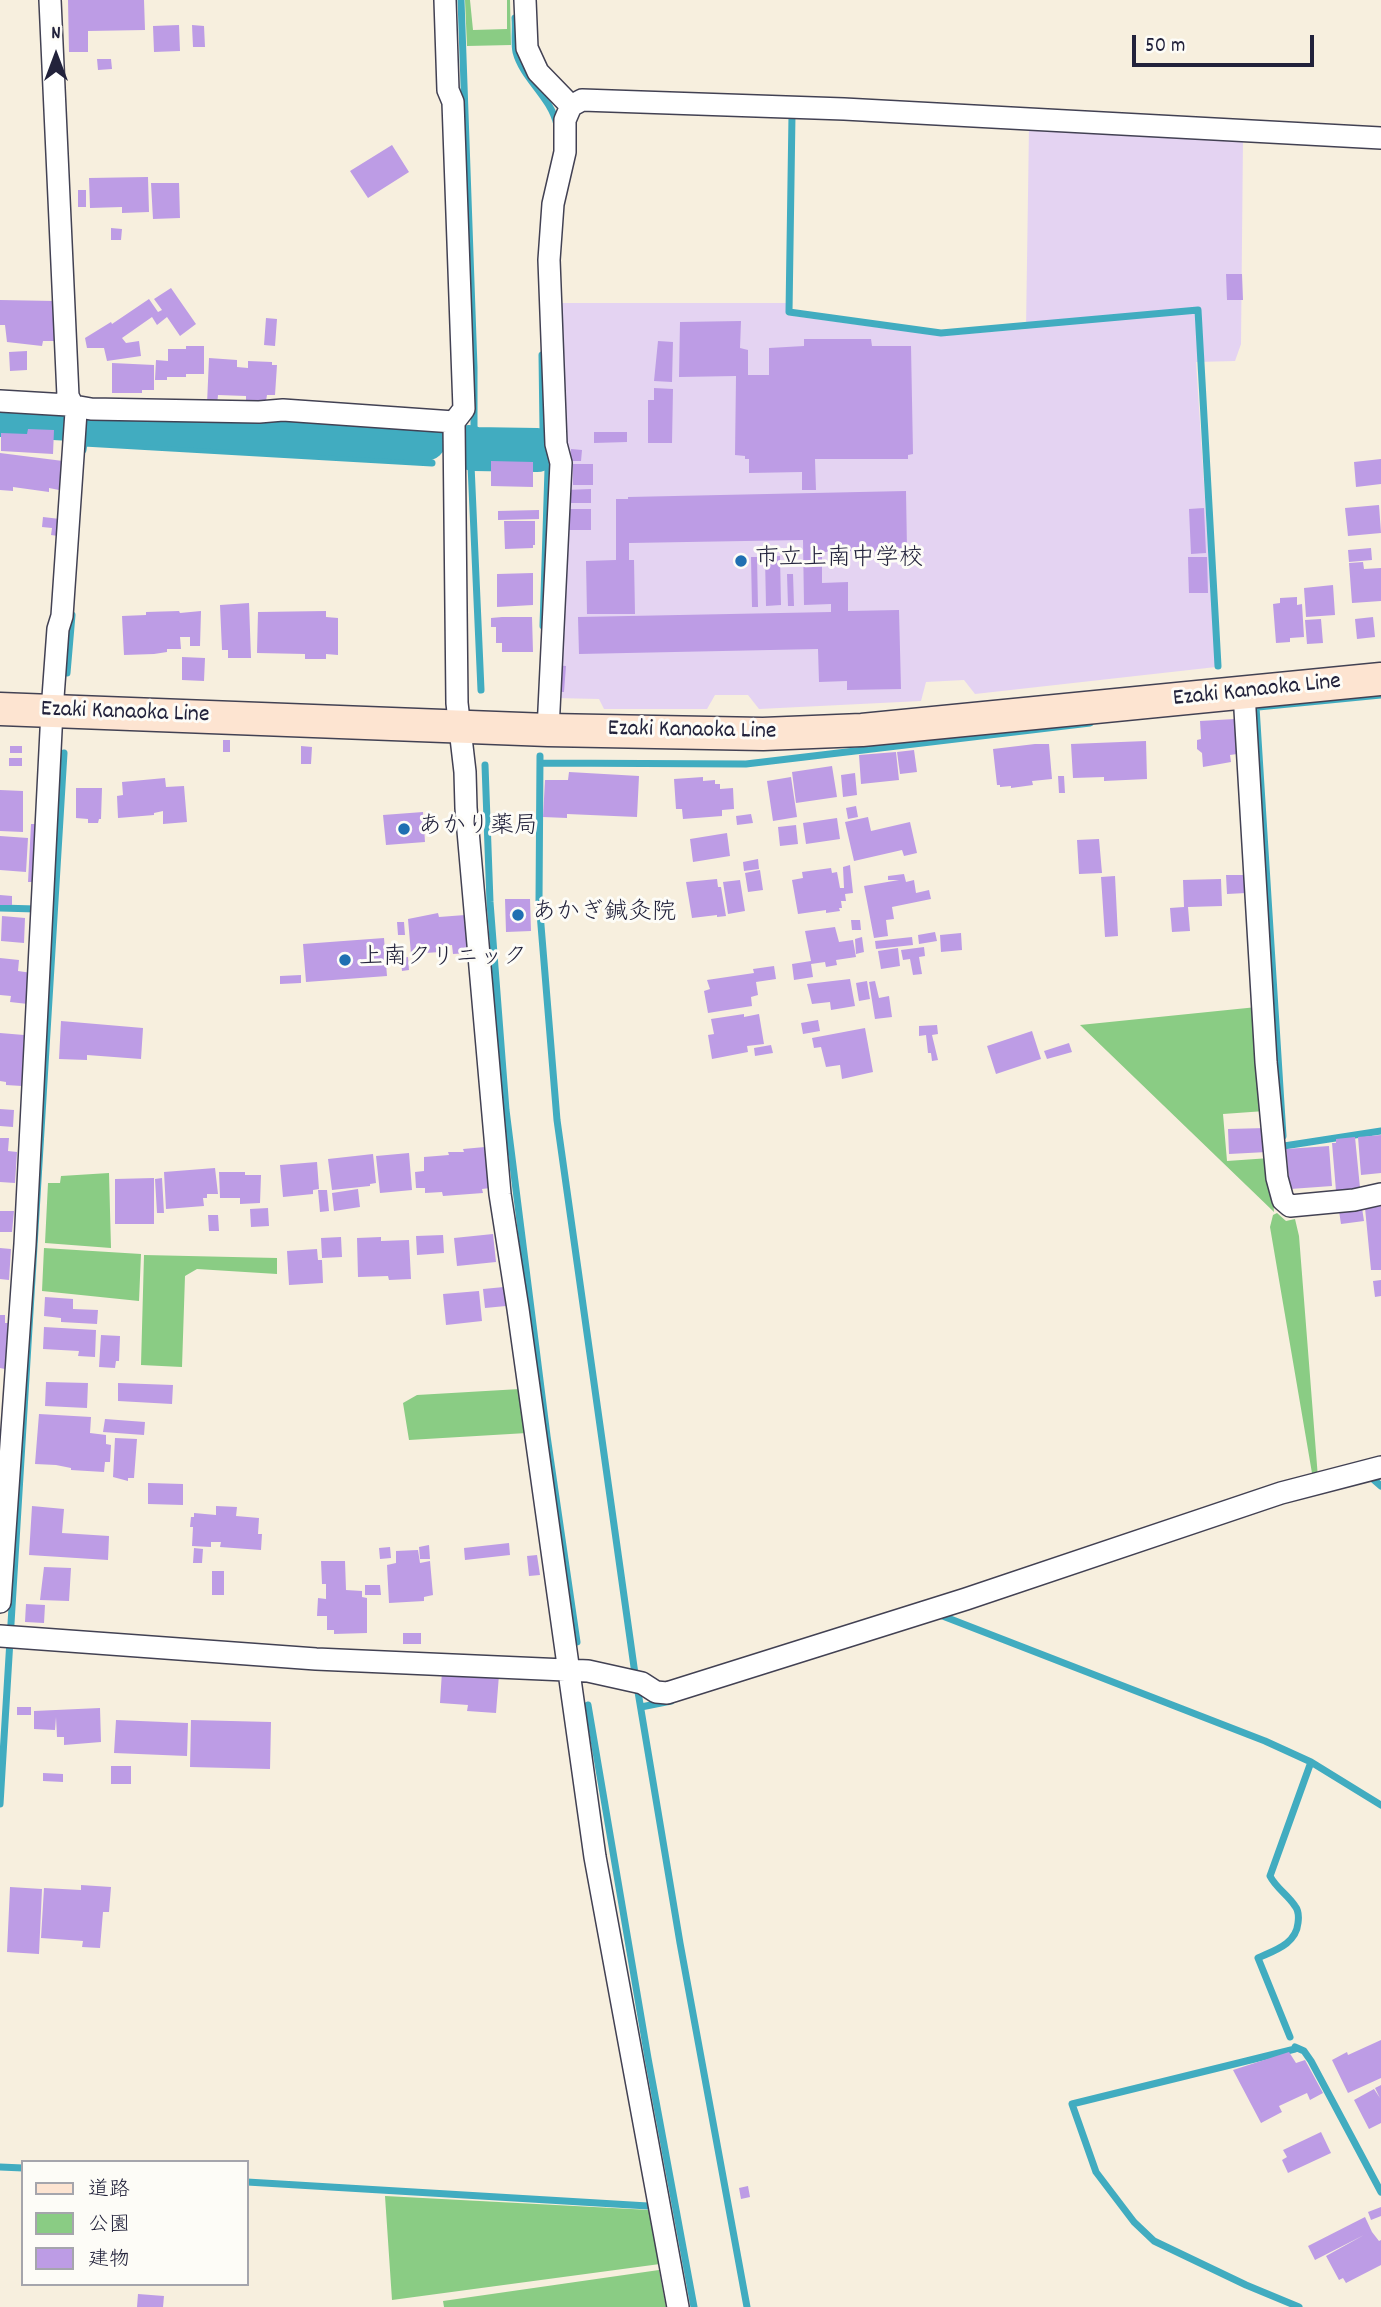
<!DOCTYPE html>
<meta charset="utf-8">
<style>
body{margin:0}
#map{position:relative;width:1381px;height:2307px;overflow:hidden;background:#f7efde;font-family:Dekko,"Klee One",sans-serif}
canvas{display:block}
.legend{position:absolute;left:21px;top:2160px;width:228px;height:126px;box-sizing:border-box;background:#fdfcf7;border:2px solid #a5a5ac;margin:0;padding:9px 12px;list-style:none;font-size:21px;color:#22223b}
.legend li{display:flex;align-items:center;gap:14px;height:35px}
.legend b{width:35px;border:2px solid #a5a5ac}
.north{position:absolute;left:21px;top:21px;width:70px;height:70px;-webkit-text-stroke:5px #fdfcf7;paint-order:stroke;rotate:0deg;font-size:19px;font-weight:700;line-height:28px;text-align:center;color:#22223b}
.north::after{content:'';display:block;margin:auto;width:24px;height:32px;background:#22223b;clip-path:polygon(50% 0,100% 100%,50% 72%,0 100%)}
.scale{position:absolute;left:1132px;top:35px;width:182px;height:32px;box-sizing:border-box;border:4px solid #22223b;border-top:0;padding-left:9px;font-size:21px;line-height:24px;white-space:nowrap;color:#22223b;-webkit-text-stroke:5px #fdfcf7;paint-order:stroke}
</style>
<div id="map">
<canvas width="1381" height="2307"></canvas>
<ul class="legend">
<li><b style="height:9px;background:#fde4d1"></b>道路</li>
<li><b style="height:19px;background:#8acc84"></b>公園</li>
<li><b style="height:19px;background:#bd9ce5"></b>建物</li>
</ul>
<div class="north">N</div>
<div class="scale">50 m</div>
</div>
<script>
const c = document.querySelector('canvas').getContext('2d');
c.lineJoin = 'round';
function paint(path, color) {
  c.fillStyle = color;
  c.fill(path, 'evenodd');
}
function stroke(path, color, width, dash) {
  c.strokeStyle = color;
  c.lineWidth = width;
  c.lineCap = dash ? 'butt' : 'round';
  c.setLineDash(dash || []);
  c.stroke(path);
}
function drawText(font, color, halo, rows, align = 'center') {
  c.font = font + ' Dekko,"Klee One",sans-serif';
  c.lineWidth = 6;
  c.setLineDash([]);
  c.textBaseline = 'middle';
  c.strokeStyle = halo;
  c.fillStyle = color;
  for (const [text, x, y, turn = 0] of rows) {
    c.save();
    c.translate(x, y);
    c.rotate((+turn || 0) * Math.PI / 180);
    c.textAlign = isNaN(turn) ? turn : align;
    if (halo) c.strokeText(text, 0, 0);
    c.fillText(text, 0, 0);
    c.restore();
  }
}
const built = new Path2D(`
 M1029,127L1243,138L1241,344L1235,361L1196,362L1216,667L975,694L964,680L926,682L921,701L759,709L748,695H715L707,709H604L599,699L555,698L556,303H786V315L941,336L1026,329Z`);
const green = new Path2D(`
 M465,0H470L473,30L507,29V0H510L511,45L467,46Z
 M1257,1007L1265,1111L1223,1114L1227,1161L1270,1158L1274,1212L1080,1025Z
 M109,1173L111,1248L45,1243L48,1183H60L61,1176Z
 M1277,1213L1286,1221L1295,1219L1299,1236L1318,1478L1313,1479L1270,1227L1273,1215Z
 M44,1248L141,1254L139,1301L42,1291Z
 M144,1255L277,1258V1274L197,1269L185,1276L182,1367L141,1365Z
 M520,1389L527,1433L409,1440L403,1403L417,1395Z
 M385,2196L650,2210L660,2264L392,2300Z
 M659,2270L666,2307H444L443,2301Z`);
const stream = new Path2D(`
 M461,0L474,367V449L471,465L481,690
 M515,18C516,29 514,42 516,52C523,79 551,97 557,125
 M792,115L789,312L941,333L1198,310L1218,666
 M542,355L543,429L542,440L537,450L548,469L543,626
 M93,443L94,420
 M83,450L84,443L432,463
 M67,673L72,615
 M1256,707L1283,1136
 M1248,708L1381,695
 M540,756L539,901L557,1120L635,1674L680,1943L747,2307
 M540,763L746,764L1090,723
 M485,765L490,902L506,1110L547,1436L577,1642
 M0,908L36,909
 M1284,1146L1381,1131
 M1373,1479L1381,1486
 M940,1615L1265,1741L1311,1762L1270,1876C1276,1888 1288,1895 1295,1906C1299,1911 1299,1916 1298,1923C1296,1944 1275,1950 1258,1958L1290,2037
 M588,1705L648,2058L694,2307
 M641,1707L671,1701
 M1311,1762L1381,1805
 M0,1804L64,753
 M1295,2047L1304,2051L1311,2061L1381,2192
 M1295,2049L1072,2104L1096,2172L1134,2222L1154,2241L1246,2285L1299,2307
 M0,2167L23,2168
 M247,2182L648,2206`);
const river = new Path2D(`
 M0,415L425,439
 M469,447L474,449L537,450`);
const building = new Path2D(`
 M68,0H144L145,30L88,31V52H69Z
 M179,25L180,51L154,52L153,26Z
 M192,25L204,26L205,47H193Z
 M97,59H111L112,69L98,70Z
 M392,145L409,172L368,198L350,171Z
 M148,177L149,212L122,213V207L90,208L89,178Z
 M151,183H179L180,218L153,219Z
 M78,190H86V207H78Z
 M111,228L122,229L121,240H111Z
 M1226,274H1242L1243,300H1227Z
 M171,288L196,324L180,336L167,317L157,325L152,317L122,338L126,343L139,341L141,356L107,361L104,348H87L85,338L111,322L112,324L149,299L158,312L162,310L154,299Z
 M0,300L55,301L54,341H43L42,346L7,342L5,325H0Z
 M266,318L277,319L275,346L264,345Z
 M741,321L740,348L748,350V375H769V348L804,346V339H871L872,346H911L913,454L908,455V459H815L816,490H802V472L749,473V459H745V456L735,455L736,376L679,377L680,322Z
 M658,341L673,342L672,382L654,381Z
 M186,346H204V374H186V377H167V380H155L156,360L168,361V349H186Z
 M27,351V370L10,371L9,352Z
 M209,358L237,360V367L248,368V361L272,362V365H277L275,395H267L266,401L246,400V396L218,395L217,405L207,404Z
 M112,363L154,365V390H142V393H112Z
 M654,388L673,389L672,443H648V400H654Z
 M28,429L54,430L53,454L1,451V433L27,434Z
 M594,432H627V442L594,443Z
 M571,449L582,450L581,461H570Z
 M0,453L63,461L59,490L49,488V492L13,487V491L0,490Z
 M1381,459V484L1356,487L1354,462Z
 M491,461L533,462V487L491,486Z
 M573,464H593V485H573Z
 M591,489V503H566V490Z
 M906,491L907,550L822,552V583L848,582V611L899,610L901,689L847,690V681L819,682L818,649L579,654L578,617L831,612V604L804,605L803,540L629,543V560H634L635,614H587L586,561L616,560V499H628V497Z
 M1379,505L1381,533L1348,536L1345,508Z
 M1204,508L1206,553L1191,554L1189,509Z
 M568,509H591V530H568Z
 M539,510V519L498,520V511Z
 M43,517L60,519L58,536L51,535L52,528L42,527Z
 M504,521H535V545H533V548L505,549Z
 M1371,548L1372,560L1349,562L1348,550Z
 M780,556L781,605L766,606L765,557Z
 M751,557H757L758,607H752Z
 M1188,557H1207L1208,593H1189Z
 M1363,562L1364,569L1381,568V601L1352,603L1349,563Z
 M533,573V605L497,607V574Z
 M787,574H793L794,606H788Z
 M1333,585L1335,615L1306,617L1304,588Z
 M1297,597V605L1302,604L1304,637L1290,638V642L1276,643L1273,604L1280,603V598Z
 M249,603L251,658H228V650H222L220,605Z
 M179,611L180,613L201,611L200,646H190V637H180L181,649H167V652L154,654L124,655L122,616L146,615V612Z
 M326,611V617L338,618V655L326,654V659H305V654L257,653L258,612Z
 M502,617H532L533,652H502V643H496V627H491V618Z
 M1373,617L1375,637L1357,639L1355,619Z
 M1321,619L1323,643L1307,644L1305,620Z
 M182,657L205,658L204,681L182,680Z
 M555,665L566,666L564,692H554Z
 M1235,719L1237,754L1230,755L1231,762L1203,767L1202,753L1197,749V740L1201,739L1200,721Z
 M223,740H230V752H223Z
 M1146,741L1147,779L1104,781V777L1073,778L1071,744Z
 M1035,744H1049L1052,779L1032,781L1033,785L1011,788V786L1000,787V785H997L993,749Z
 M10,746H22V753H10Z
 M301,746L312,747L311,764H301Z
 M914,750L917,772L900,774L897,752Z
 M896,752L899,780L861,784L859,755Z
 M9,758H22V766H9Z
 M832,766L837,797L796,803L792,772Z
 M569,772L639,776L637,817L567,814V818L543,817L545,780H568Z
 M855,773L857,795L843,797L841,775Z
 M1058,776H1064L1065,793H1059Z
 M703,777V781L715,780V784H720V789L733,788L734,809L722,810V816L683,819L682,809H676L674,779Z
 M791,777L797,817L773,821L767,781Z
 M165,778L166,787L184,786L187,822L163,824V811L154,813V815L118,818L117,796L123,795L122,782Z
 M76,788H102L101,819H99L98,823H88V819L76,818Z
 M0,790L23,791V832L0,831Z
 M856,806L858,817L848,819L846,808Z
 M423,812L425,842L386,845L383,815Z
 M751,814L753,823L737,825L736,816Z
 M868,817L871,831L910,822L917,853L904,856L902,850L854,861L845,822Z
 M837,818L840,839L806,844L803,823Z
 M31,824H40L37,882H28Z
 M796,825L798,844L780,846L778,827Z
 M727,833L730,856L693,862L690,839Z
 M0,836L28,838L26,872L0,870Z
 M1099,839L1102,873L1079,874L1077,840Z
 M758,859L759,869L744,871L743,862Z
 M850,865L853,893L845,894L846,901H841L842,908H839L840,911L826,913V910L798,914L792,880L803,878L802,872L831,868L832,873L837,872L840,888H844L843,867Z
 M760,870L763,890L748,892L745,873Z
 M904,874L906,882L914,880L916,893L929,890L931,899L892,907L894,919L886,920L888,936L874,938L864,886L899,880H888V876Z
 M1226,875H1245L1246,893L1227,894Z
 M1115,876L1118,936L1105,937L1101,877Z
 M717,879L718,887H721L726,916L717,917V915L692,918L686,882Z
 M1221,879L1222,906L1188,907L1190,931L1172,932L1170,908L1184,907L1183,880Z
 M740,880L745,911L728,914L723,882Z
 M0,895L12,896V905H0Z
 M505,899H530L531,931L506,932Z
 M438,913L439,917L465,915L469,953L453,954L452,945L439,946L440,952L411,954L408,919Z
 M2,916L25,918L24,943L1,941Z
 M851,920H860L861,930H852Z
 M397,922H404L405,935H398Z
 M835,927L839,942L853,940L856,957L836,960L837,965L826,967L825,962L811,964L813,977L794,980L792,964L811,961L805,931Z
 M935,932L937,941L919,944L918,935Z
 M961,933L962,950L941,952L940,935Z
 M862,937L864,952L856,954L855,939Z
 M912,937L913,945L876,949L875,941Z
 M384,938L387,976L306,982L303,944Z
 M924,947L925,956L919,957L922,974L913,975L910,959L903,960L901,950Z
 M898,948L900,966L881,969L878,951Z
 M408,957L409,970L402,971L401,958Z
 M0,958L19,960L18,971L32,973L28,1004L10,1002L11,996L0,995Z
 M774,966L776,979L756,982L758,995L751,997L752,1006L708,1013L704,991L710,989L707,980L754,973L753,969Z
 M301,975V983L280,984V976Z
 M850,979L855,1006L831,1010L830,1002L812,1004L807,984Z
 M867,981L870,999L859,1001L856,983Z
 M875,981L879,998L889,996L892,1017L875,1019L869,982Z
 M744,1014V1017L759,1014L764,1044L747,1046L748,1052L712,1059L708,1035L714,1034L711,1019Z
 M818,1020L820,1031L803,1034L801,1023Z
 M61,1021L143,1028L141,1059L87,1055V1060L59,1059Z
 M937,1025L938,1034L932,1035L938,1060L932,1061L931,1053H928L926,1035L919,1036V1026Z
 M865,1028L873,1072L842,1079L840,1065L826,1067L821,1047L814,1048L812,1038Z
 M1032,1031L1041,1059L996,1074L987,1046Z
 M0,1033L24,1035L22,1086L6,1085V1082L0,1081Z
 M1069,1043L1072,1052L1047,1059L1044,1051Z
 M771,1045L773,1053L755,1056L754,1048Z
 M0,1109L14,1110L13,1127L0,1126Z
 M1266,1128L1267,1152L1229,1154L1228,1129Z
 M1381,1135V1173L1361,1175L1358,1137Z
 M1355,1137L1360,1188L1355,1189V1193L1341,1194L1340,1190L1336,1191L1332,1143H1336V1139Z
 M0,1138H9L8,1151L17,1152L15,1183L0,1182Z
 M1329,1146L1332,1186L1290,1189L1286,1149Z
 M485,1147L490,1188L482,1189L483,1193L443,1196L442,1192L425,1193V1188H416L415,1172L424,1171V1157L449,1155L448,1152H464L463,1149Z
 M409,1153L412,1190L380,1193L376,1156Z
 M373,1154L376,1183L370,1184V1186L332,1190L328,1159Z
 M317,1162L319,1189L313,1190V1194L283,1197L280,1165Z
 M215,1168L218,1194H207V1198H203L204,1206L166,1209L164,1172Z
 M219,1172H245V1175H261L260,1203L240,1204V1198H220Z
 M154,1178V1224H115V1179Z
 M162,1178L164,1213H157L155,1179Z
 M358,1189L360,1207L334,1211L332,1193Z
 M318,1190H327L329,1211L320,1212Z
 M1381,1206V1270H1371L1365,1208Z
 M268,1208L269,1226L251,1227L250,1209Z
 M1362,1208L1364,1221L1341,1224L1339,1211Z
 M0,1211H14L12,1232H0Z
 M208,1215H218L219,1231H209Z
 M493,1234L496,1262L457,1266L454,1238Z
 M443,1235L444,1253L417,1255L416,1236Z
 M341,1237L342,1257L322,1258L321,1238Z
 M381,1237V1241L409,1240L411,1279L389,1280L388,1276L358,1277L357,1238Z
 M0,1248L11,1249L9,1280L0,1279Z
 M317,1249L318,1260H322L323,1283L289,1285L287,1251Z
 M1381,1280V1296L1375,1297L1373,1281Z
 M504,1287L506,1306L485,1308L483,1289Z
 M479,1291L482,1321L446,1325L443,1294Z
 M45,1297L73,1299V1309L98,1310L97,1324L61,1322V1318L44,1316Z
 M0,1315H5V1323H8L5,1369L0,1368Z
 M44,1327L96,1330L95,1357L78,1356L79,1351L43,1349Z
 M101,1335L120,1336L119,1361H116L115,1368L99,1367Z
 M46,1382L88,1383L87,1408L45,1406Z
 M118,1383L173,1385L172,1404L118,1401Z
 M39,1414L91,1417L90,1433L106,1435V1444L111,1445L110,1462H105L104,1472L71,1470V1468L56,1465L35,1464Z
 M105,1419L145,1422L144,1435L103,1432Z
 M115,1438L137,1439L134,1478H128V1481L113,1477Z
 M148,1483L183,1484V1505L148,1504Z
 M32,1506L64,1509L62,1533L109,1536L108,1560L29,1555Z
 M216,1506L237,1507L236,1516L259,1518L258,1534H262L261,1550L220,1547L221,1542H211V1547L192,1546L193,1527H190L191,1517H194V1513L216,1515Z
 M509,1543L510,1555L465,1560L464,1548Z
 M429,1545L430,1559H420L419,1547Z
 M390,1547L391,1558L380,1559L379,1548Z
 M194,1548L203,1549L202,1563H193Z
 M418,1550L420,1563L430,1561L433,1595L424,1597V1601L389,1603L387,1565L396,1563V1551Z
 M537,1555L540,1575L529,1576L527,1556Z
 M321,1561H345L346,1590L362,1591V1597L367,1598V1633L334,1634V1630H327V1616H317L318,1598L326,1599V1584H322Z
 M44,1567L71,1568L69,1601L40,1600Z
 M212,1571H224V1595H212Z
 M365,1585H380L381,1595H365Z
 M26,1604L45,1605L44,1623L25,1622Z
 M403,1633H421V1644H403Z
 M442,1671L499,1675L496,1713L467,1711L468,1705L440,1703Z
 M17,1707H31V1715H17Z
 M100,1708L101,1742L64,1745V1737H57L56,1717L55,1730L34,1729V1711Z
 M116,1720L188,1723L187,1756L114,1753Z
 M191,1720L271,1722L270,1769L190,1767Z
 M111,1766H131V1784H111Z
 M43,1773L63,1774V1782L43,1781Z
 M81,1885L111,1887L109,1912H103L100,1948L82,1947L83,1941L41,1938L44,1888L81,1890Z
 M10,1887L42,1889L39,1954L7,1952Z
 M1381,2040V2078L1348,2093L1332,2060L1347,2052L1348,2055Z
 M1289,2052L1296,2063L1305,2060L1323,2093L1310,2100L1307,2093L1279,2106L1282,2112L1261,2123L1233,2070Z
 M1381,2085V2123L1369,2129L1354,2100L1374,2089L1380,2098L1375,2088Z
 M1321,2132L1331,2153L1288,2173L1282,2160L1287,2157L1283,2150Z
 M748,2186L750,2197L741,2199L739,2188Z
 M1381,2207V2216L1371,2220L1368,2212Z
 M1365,2217L1372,2232L1379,2241L1381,2240V2265L1346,2283L1343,2278L1339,2280L1326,2256L1364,2235L1315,2260L1308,2246Z
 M138,2294L164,2296L163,2307H137Z`);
const minor = new Path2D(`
 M445,0L448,90L453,102L464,409L454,422L457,703L465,772L466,808L500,1194L518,1309L595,1857L678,2307
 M525,0L527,48L538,72L571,106L582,100L844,109L1381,138
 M0,401L68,405L91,409L259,412L283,410L454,422
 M1244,693L1266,1062L1277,1178L1283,1200L1290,1206L1354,1200L1381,1194
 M548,730L561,463L556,444L549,260L553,204L565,152V120L571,106
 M0,1602L25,1244L52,711L58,629L62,616L76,412L68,396L50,0
 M0,1636L316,1659L588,1671L642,1683L656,1692L667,1693L966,1599L1281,1493L1381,1467`);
const secondary = new Path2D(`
 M0,709L548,730L763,734L862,730L1381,679`);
const markers = [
 [741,561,7,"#1f6fb2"],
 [404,829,7,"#1f6fb2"],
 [518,915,7,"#1f6fb2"],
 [345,960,7,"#1f6fb2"]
];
const poiNames = [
 ["市立上南中学校",755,561],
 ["あかり薬局",418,829],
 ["あかぎ鍼灸院",532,915],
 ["上南クリニック",359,960]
];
const streetNames = [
 ["Ezaki Kanaoka Line",1257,692,-6],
 ["Ezaki Kanaoka Line",125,714,2],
 ["Ezaki Kanaoka Line",692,732,1]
];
paint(built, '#e4d3f2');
paint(green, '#8acc84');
stroke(stream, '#41acc0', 7);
stroke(river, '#41acc0', 44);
paint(building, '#bd9ce5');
stroke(minor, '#424153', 24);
stroke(secondary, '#424153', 35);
stroke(minor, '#fff', 21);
stroke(secondary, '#fde4d1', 32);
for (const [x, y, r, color] of markers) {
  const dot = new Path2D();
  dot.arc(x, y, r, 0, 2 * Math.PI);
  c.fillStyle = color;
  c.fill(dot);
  stroke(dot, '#fdfcf7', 2.5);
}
drawText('24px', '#22223b', '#fdfcf7', poiNames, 'left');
drawText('24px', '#22223b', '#fdfcf7', streetNames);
</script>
